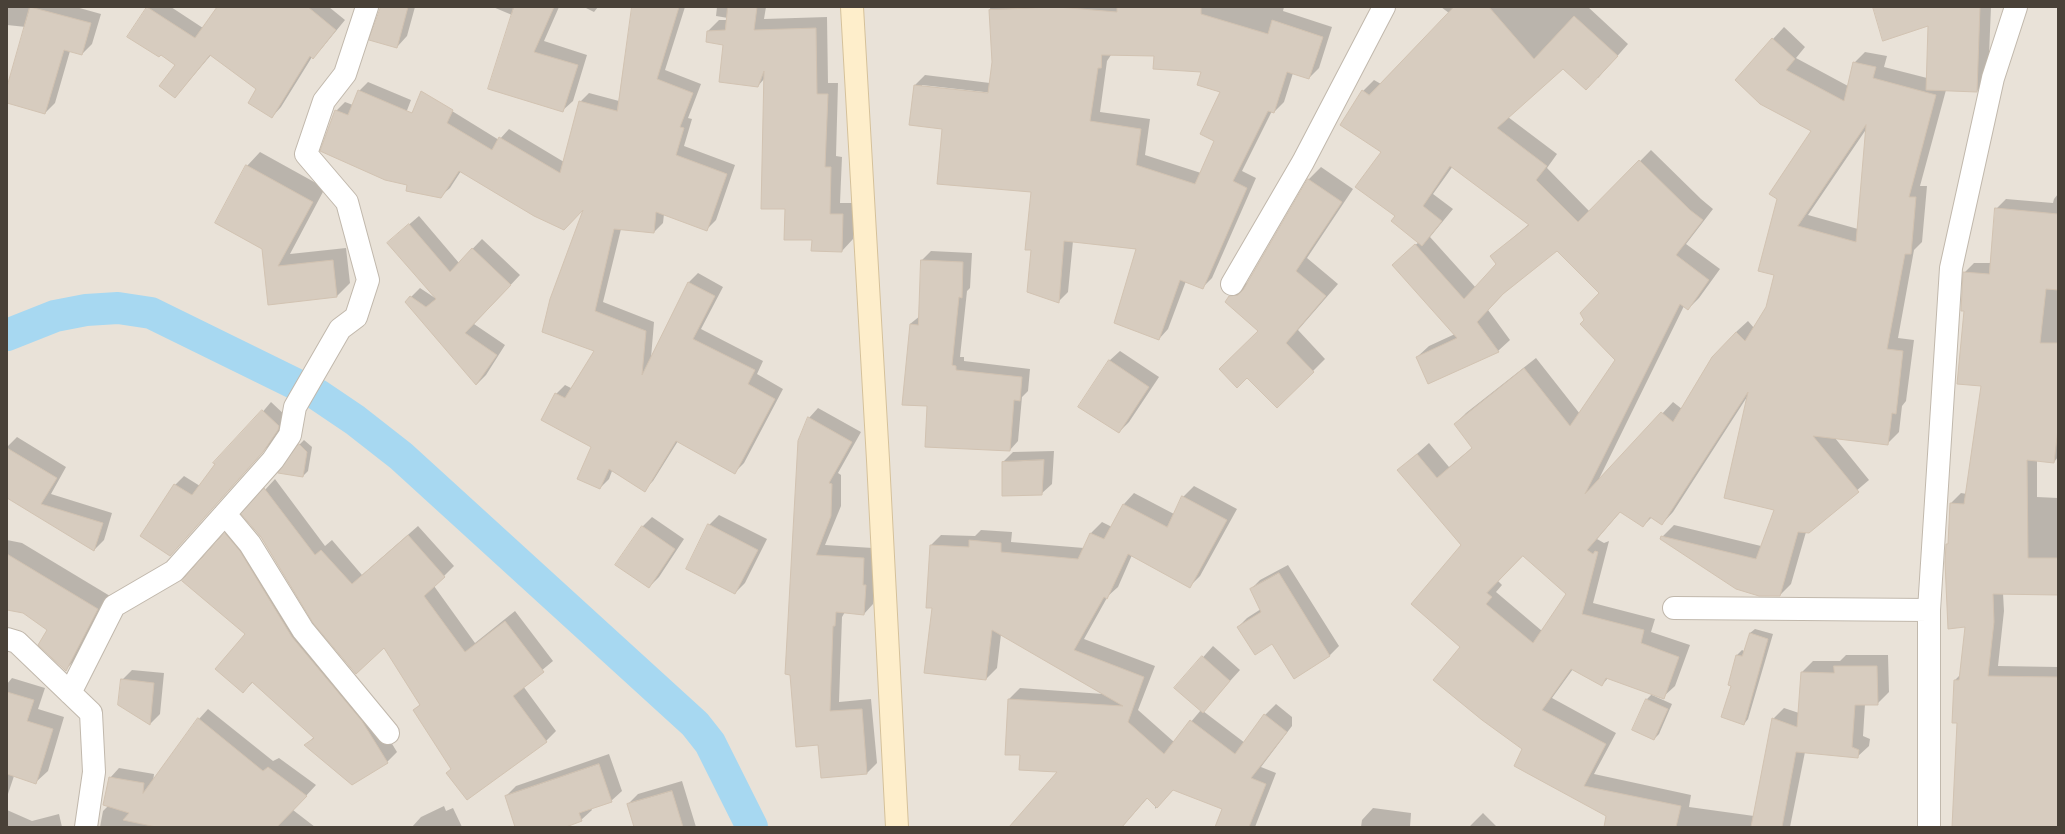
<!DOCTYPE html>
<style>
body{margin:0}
#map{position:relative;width:2065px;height:834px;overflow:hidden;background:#f5f1ea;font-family:"Source Sans 3",sans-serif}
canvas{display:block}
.frame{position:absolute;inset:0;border:8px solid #494138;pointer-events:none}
</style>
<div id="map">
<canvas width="2065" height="834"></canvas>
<div class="frame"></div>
</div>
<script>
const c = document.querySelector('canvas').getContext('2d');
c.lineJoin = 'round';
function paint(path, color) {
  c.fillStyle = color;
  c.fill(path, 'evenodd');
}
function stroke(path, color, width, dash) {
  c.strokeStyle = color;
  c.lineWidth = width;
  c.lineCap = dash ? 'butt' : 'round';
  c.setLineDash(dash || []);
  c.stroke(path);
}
const residential = new Path2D(`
 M7,7H2058V827H7Z`);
const shadow = new Path2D(`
 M8,7H76L101,14L92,44L82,54L70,51L55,103L45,113L7,102V91L26,27L7,25Z
 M148,7H171L203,28L219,7H329L345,20L322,48L312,57L281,107L272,117L258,89L211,55L175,97L176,65L161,54L129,36Z
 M382,7H415L407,36L397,47Z
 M493,7H559L544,41L587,55L573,101L562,111L512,15Z
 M584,7H598L594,12Z
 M633,7H685L665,70L701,84L688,118L692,119L684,146L735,165L716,220L707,229L664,214L663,223L654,232L621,229L603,302L654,322L651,358L689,282L698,273L723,287L701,329L763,361L757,374L783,389L744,463L735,472L678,441L653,481L644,490L612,471L609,479L600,488L593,446L542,420L556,394L565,385L571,388L595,351L586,206L461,171L450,188L440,197L408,184L336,111L345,102L353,105L359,91L368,82L411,100L406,113L452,111L499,140L509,129L564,162L580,102L589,93L619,101Z
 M717,7H766L764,19L827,17L828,83H838L836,156L842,157L840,203H854L853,239L842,251L813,239L786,208L764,79L758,86L725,44L708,31L719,20H728V18L716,16Z
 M990,7H1284L1283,11L1332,27L1319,68L1309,78L1293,73L1284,102L1274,112L1272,111L1242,171L1256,178L1212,278L1203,287L1186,281L1168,329L1159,339L1137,249L1073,241L1068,292L1058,302L1032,250V192L943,128L915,85L925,75L990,83L993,62ZM1111,55H1155L1203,71L1222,91L1215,140L1201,173L1145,155L1150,119L1100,112L1107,61ZM922,85L993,93V95L922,87Z
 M1441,7H1588L1628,44L1598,78L1563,68L1508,117L1557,154L1547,168L1590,212L1651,150L1701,199L1713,209L1686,244L1720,269L1699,298L1688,309L1684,306L1596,485L1673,402L1682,409L1736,332L1748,321L1754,328L1767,307L1813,131L1761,103L1773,39L1784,27L1805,47L1796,58L1848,86L1854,63L1865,52L1887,56L1884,67L1927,78L1929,25L1878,7H1991L1988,79L1977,91L1946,90L1920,186H1927L1922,242L1914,250L1898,338L1914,340L1906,401L1902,406L1899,432L1887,444L1835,438L1869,480L1808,532H1806L1791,584L1780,595L1662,537L1674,525L1761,546L1775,509L1747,397L1673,512L1662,524L1652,517L1643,526L1621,511L1597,539L1604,543L1609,541L1593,603L1655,619L1651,632L1690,645L1675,686L1663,697L1653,694L1652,695L1672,704L1659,734L1654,739L1646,700L1652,694L1608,678L1602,685L1573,669L1552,698L1616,733L1594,774L1691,795L1689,807L1754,816L1773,719L1784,708L1799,713L1802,672L1813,661H1840L1846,655H1888L1889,692L1877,704H1865L1863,736L1870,739L1869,746L1857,757L1805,752L1790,827H1605L1607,815L1524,749L1462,647V545L1399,470L1429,443L1449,467L1473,447L1455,424L1466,413L1536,358L1580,414L1616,360L1585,320L1601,293L1557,249L1505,292L1488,310L1510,340L1498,351L1429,383L1417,357L1429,346L1455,334L1405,254L1419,242L1397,216L1383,151L1363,91L1374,80L1381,84L1449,13ZM1867,128L1858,229L1808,215ZM1453,166L1529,224L1491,257L1498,264L1476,288L1430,237L1453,209L1433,194ZM1523,555L1568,593L1542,631L1496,592L1502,585L1498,581Z
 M260,152L325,188L290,254L346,248L350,283L337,296L269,304L263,249L216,223L247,166Z
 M1321,167L1353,189L1307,258L1338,284L1298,330L1325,359L1277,407L1259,331L1230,296L1242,284L1248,283L1309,179Z
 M2058,194V457L2054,462L2037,460V497L2058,498V594L2003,593L2004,611L1998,666L2058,667V827H1953L1958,722L1955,680L1961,674L1966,626L1947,545L1949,542L1951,503L1961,493L1967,494L1982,385L1965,310L1964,273L1974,263H1991L1996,209L2006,199L2053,203L2054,199Z
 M419,216L459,263L482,239L520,275L474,324L505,345L486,375L477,384L411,297L420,288L435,298L398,234Z
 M931,251L972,253L970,288L967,291L960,357H964V361L1030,369L1028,391L1022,397L1018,441L1010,450L928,406L910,324L920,316L922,260Z
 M1120,351L1159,377L1129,422L1119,432L1109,361Z
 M271,402L287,417V420L272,442L170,555L175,485L184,476L200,486Z
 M818,408L861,432L838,473L841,475V506L825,545L873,548L872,575L876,576L873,604L864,614L845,612L842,617L839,702L871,699L877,763L867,773L822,777L809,418Z
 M17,437L66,467L51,494L112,513L104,540L94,550L7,497V447Z
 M304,440L312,447L308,471L303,476L299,445Z
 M1054,451L1052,484L1041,494L1003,462L1013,452Z
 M275,479L325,546L332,540L362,575L418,526L454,566L434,586L475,643L515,611L553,661L523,686L556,731L546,741L467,799L452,768L414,710L421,704L384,646L261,537L243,514Z
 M1194,486L1237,509L1200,576L1189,587L1132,555L1118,587L1108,596L1084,639L1155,666L1138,710L1174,742L1201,710L1176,688L1213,646L1240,670L1203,711L1245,743L1265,715L1276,704L1292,717V726L1261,767L1276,773L1255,827H1216L1224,808L1174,789L1155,809L1157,787L1122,827H1010L1059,771L1021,755L1006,754L1009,699L1020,688L1103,694L1001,634L997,668L986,679L933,607L931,545L941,535L975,536L981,530L1012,532L1011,542L1084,548L1091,533L1102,522L1112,527L1124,504L1134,493L1174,514L1183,497Z
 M719,515L767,539L745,583L735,593L709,525Z
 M652,517L684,539L659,577L649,587L642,527Z
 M235,524L372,711L397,752L387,762L306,745L314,737L253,682L243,692L246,633L225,534Z
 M7,540L22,543L110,596L78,657L65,670L49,629L23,612L7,609Z
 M1288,565L1339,646L1330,655L1294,678L1273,642L1238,627L1247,618L1261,609L1251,589L1260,580Z
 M1755,629L1773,634L1748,719L1744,724L1733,686L1737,655L1742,650L1744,651L1750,633Z
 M132,670L164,673L160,714L150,724L122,680Z
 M12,678L45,688L38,709L64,717L48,771L36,782L14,776L7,797V684Z
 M208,709L273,761L279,758L316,785L293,810L315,827H100L103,811L109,805L110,778L119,768L154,774L153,782L199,719Z
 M609,754L622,791L611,801L591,808L592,810L581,820L563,827H516L506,796L516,786Z
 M682,781L696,827H635L628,804L638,794Z
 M444,806L446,811L453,808L462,827H412L421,817Z
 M1373,808L1411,813L1410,827H1361L1362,820Z
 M7,810L32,821L59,814L62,827H7Z
 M1483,813L1497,827H1469Z`);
const canal = new Path2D(`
 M7,335L55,316L86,310L118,308L151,313L318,395L355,420L401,456L695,724L710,743L752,827`);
const building = new Path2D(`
 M30,7L91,23L82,55L64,50L45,114L7,103V87Z
 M147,7L195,38L217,7H308L336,30L313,59L310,56L272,118L248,103L256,89L210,55L175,98L159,86L175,65L161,55L159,57L127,37Z
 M381,7H408L397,48L369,40Z
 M514,7H554L534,52L578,65L563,112L488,89Z
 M632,7H679L657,79L693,93L680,127L684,128L676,155L727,174L707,231L656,212L654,233L614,229L595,311L646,331L642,375L688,282L715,296L693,339L755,370L748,384L775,399L735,474L676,441L645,492L609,469L600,489L577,479L591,447L541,420L555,393L565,398L594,351L542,332L550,299L583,210L564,230L534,216L459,171L441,198L406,191L407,185L385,180L320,151L335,110L348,115L358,90L412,113L421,91L453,110L447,123L492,150L499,137L560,173L579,101L617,111Z
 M728,7H757L754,30L816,28L817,94H828L825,167H831L830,214H843L842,252L811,251L812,240H784L785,209H761L764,71L758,87L719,82L723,45L706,42L707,31L725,30Z
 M1058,7L1117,12V7H1201V14L1268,34L1272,20L1323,37L1309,79L1287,72L1274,113L1268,111L1233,181L1247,188L1203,289L1180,280L1159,340L1114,323L1136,249L1064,241L1059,303L1027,292L1031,250H1025L1031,192L937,184L942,129L909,125L914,85L988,93L992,62L989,10ZM1102,55L1154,56L1153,69L1201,72L1197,85L1220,92L1200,134L1214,141L1195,184L1136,165L1141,129L1090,121L1098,68H1101Z
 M1454,7H1489L1534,59L1574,16L1618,56L1586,90L1563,69L1497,128L1547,166L1536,180L1578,222L1639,160L1690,210L1703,220L1676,255L1709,280L1688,310L1680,304L1585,494L1661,412L1673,422L1712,357L1736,332L1745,341L1766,307L1774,275L1758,271L1777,199L1769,194L1811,131L1760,104L1735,80L1772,38L1795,59L1786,70L1844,101L1853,62L1876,67L1873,78L1936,95L1909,197H1916L1911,254H1905L1887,349L1903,351L1896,414L1892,413L1888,445L1813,436L1859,492L1809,533L1798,532L1780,596H1759L1736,589L1660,539L1661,536L1756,559L1774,510L1724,498L1748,392L1662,525L1650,517L1643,527L1620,512L1587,550L1593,554L1595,551L1598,552L1582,614L1644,630L1641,643L1679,657L1664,699L1606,678L1602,686L1571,669L1542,710L1606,744L1584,786L1681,806L1676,827H1604L1606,816L1514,766L1522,749L1482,720L1433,680L1460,647L1411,604L1461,545L1397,470L1417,454L1437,478L1472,448L1454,424L1524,368L1570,426L1615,360L1580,324L1584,320L1580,313L1599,293L1557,251L1503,294L1477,322L1499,352L1428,384L1416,357L1457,338L1392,265L1415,244L1464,299L1496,264L1490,256L1529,225L1450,166L1423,206L1442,221L1422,246L1391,221L1395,216L1355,187L1381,152L1340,125L1362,90L1369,95ZM1866,125L1856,242L1798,226ZM1523,556L1566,594L1533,643L1486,604L1492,597L1487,593Z
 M1873,7H1980L1977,92L1926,90L1928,26L1883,41Z
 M246,165L313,202L278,266L333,260L337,297L268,305L262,249L215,223Z
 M1308,179L1342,202L1296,271L1326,296L1286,343L1314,372L1277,408L1247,378L1237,388L1219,369L1258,331L1225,302L1229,296L1238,295L1243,290Z
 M1995,208L2058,214V290L2046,289L2040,343H2058V429L2054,463L2027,460L2028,558H2058V595L1993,594L1994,622L1988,676L2058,677V827H1952L1957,723H1952L1954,680H1959L1965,627L1948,629L1945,562L1946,544H1948L1950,503L1964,504L1981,386L1957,384L1964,311H1961L1963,272L1989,274Z
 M409,224L450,272L472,248L511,285L465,333L497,355L476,385L405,302L410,296L426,307L436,299L387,243Z
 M921,260L963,262L962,298L959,297L952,365L956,366V370L1022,377L1020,401L1014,400L1010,451L925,447L927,406L902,405L910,324L918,325Z
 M1109,360L1149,387L1119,433L1078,407Z
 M262,410L279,426L278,430L263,452L170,556L140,536L174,484L192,495L215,464L213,463Z
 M808,417L852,442L829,483L832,484L831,516L816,555L864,558L863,585H866L864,615L836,612L835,626H833L830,711L862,709L867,774L821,778L818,745L796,747L790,675L785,674L798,441Z
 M299,444L307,452L303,477L278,473Z
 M7,448L57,478L41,504L103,523L94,551L7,498Z
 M1044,460L1042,495L1002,496V462Z
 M264,488L315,555L321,550L352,584L408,535L445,577L424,596L465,652L505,621L544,672L513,696L547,742L467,800L446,773L451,769L413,710L420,705L384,648L356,674L313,623L261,537L241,514Z
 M1182,496L1227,520L1190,588L1128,554L1107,599L1104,597L1074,650L1144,677L1128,722L1164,754L1190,720L1235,754L1264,714L1287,732L1251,778L1266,784L1249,827H1215L1222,809L1173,790L1157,808L1147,798L1122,827H1009L1057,772L1019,770L1020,755H1005L1008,699L1123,706L992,630L986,680L924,673L932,608H926L930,545L969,547V540L1001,543V552L1078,559L1090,533L1104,539L1123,504L1167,527Z
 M708,524L758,550L735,594L686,569Z
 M642,526L675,549L649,588L615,565Z
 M225,533L240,551L292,637L362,721L388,763L352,785L304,745L314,738L252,682L243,693L215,669L245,634L182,581Z
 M7,554L98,609L66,671L38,645L47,630L23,613L7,610Z
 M1279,573L1330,656L1294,679L1272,644L1255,655L1237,627L1261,612L1250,589Z
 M1750,633L1768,639L1744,725L1721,717L1731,686L1728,685L1736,655L1742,656Z
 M1202,656L1230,681L1203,713L1174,688Z
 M1834,666H1877L1878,705H1855L1852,747L1859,750L1858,758L1796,752L1782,827H1751L1772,718L1797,727L1801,672L1834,673Z
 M121,679L154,683L150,725L118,705Z
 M7,692L34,700L27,721L53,729L36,784L7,774Z
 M1646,699L1668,709L1654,740L1632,730Z
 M198,718L263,771L268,767L307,796L277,827H156L123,820L129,813L103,805L109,777L144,783L143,793Z
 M599,764L612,802L579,813L582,821L566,827H515L505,796Z
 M672,791L683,827H634L627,804Z`);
const street = new Path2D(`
 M1232,284L1303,162L1384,7
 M225,514L250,544L303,630L388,733
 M1674,608L1929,610
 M7,639L17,642L91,713L94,772L86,827
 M70,693L114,606L174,571L273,460L290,435L295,407L340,329L356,317L368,280L347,202L306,154L324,101L345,74L367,7
 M1929,827V610L1951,268L1993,78L2016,7`);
const secondary = new Path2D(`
 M852,7L878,460L897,827`);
paint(residential, '#e9e2d8');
paint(shadow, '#0003');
stroke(canal, '#a7d8f1', 32);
paint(building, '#d7ccbf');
stroke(building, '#d2c3b2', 1);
stroke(street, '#c1b8ac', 24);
stroke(secondary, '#d5c19a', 24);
stroke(street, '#fff', 22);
stroke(secondary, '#feeecb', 22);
</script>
